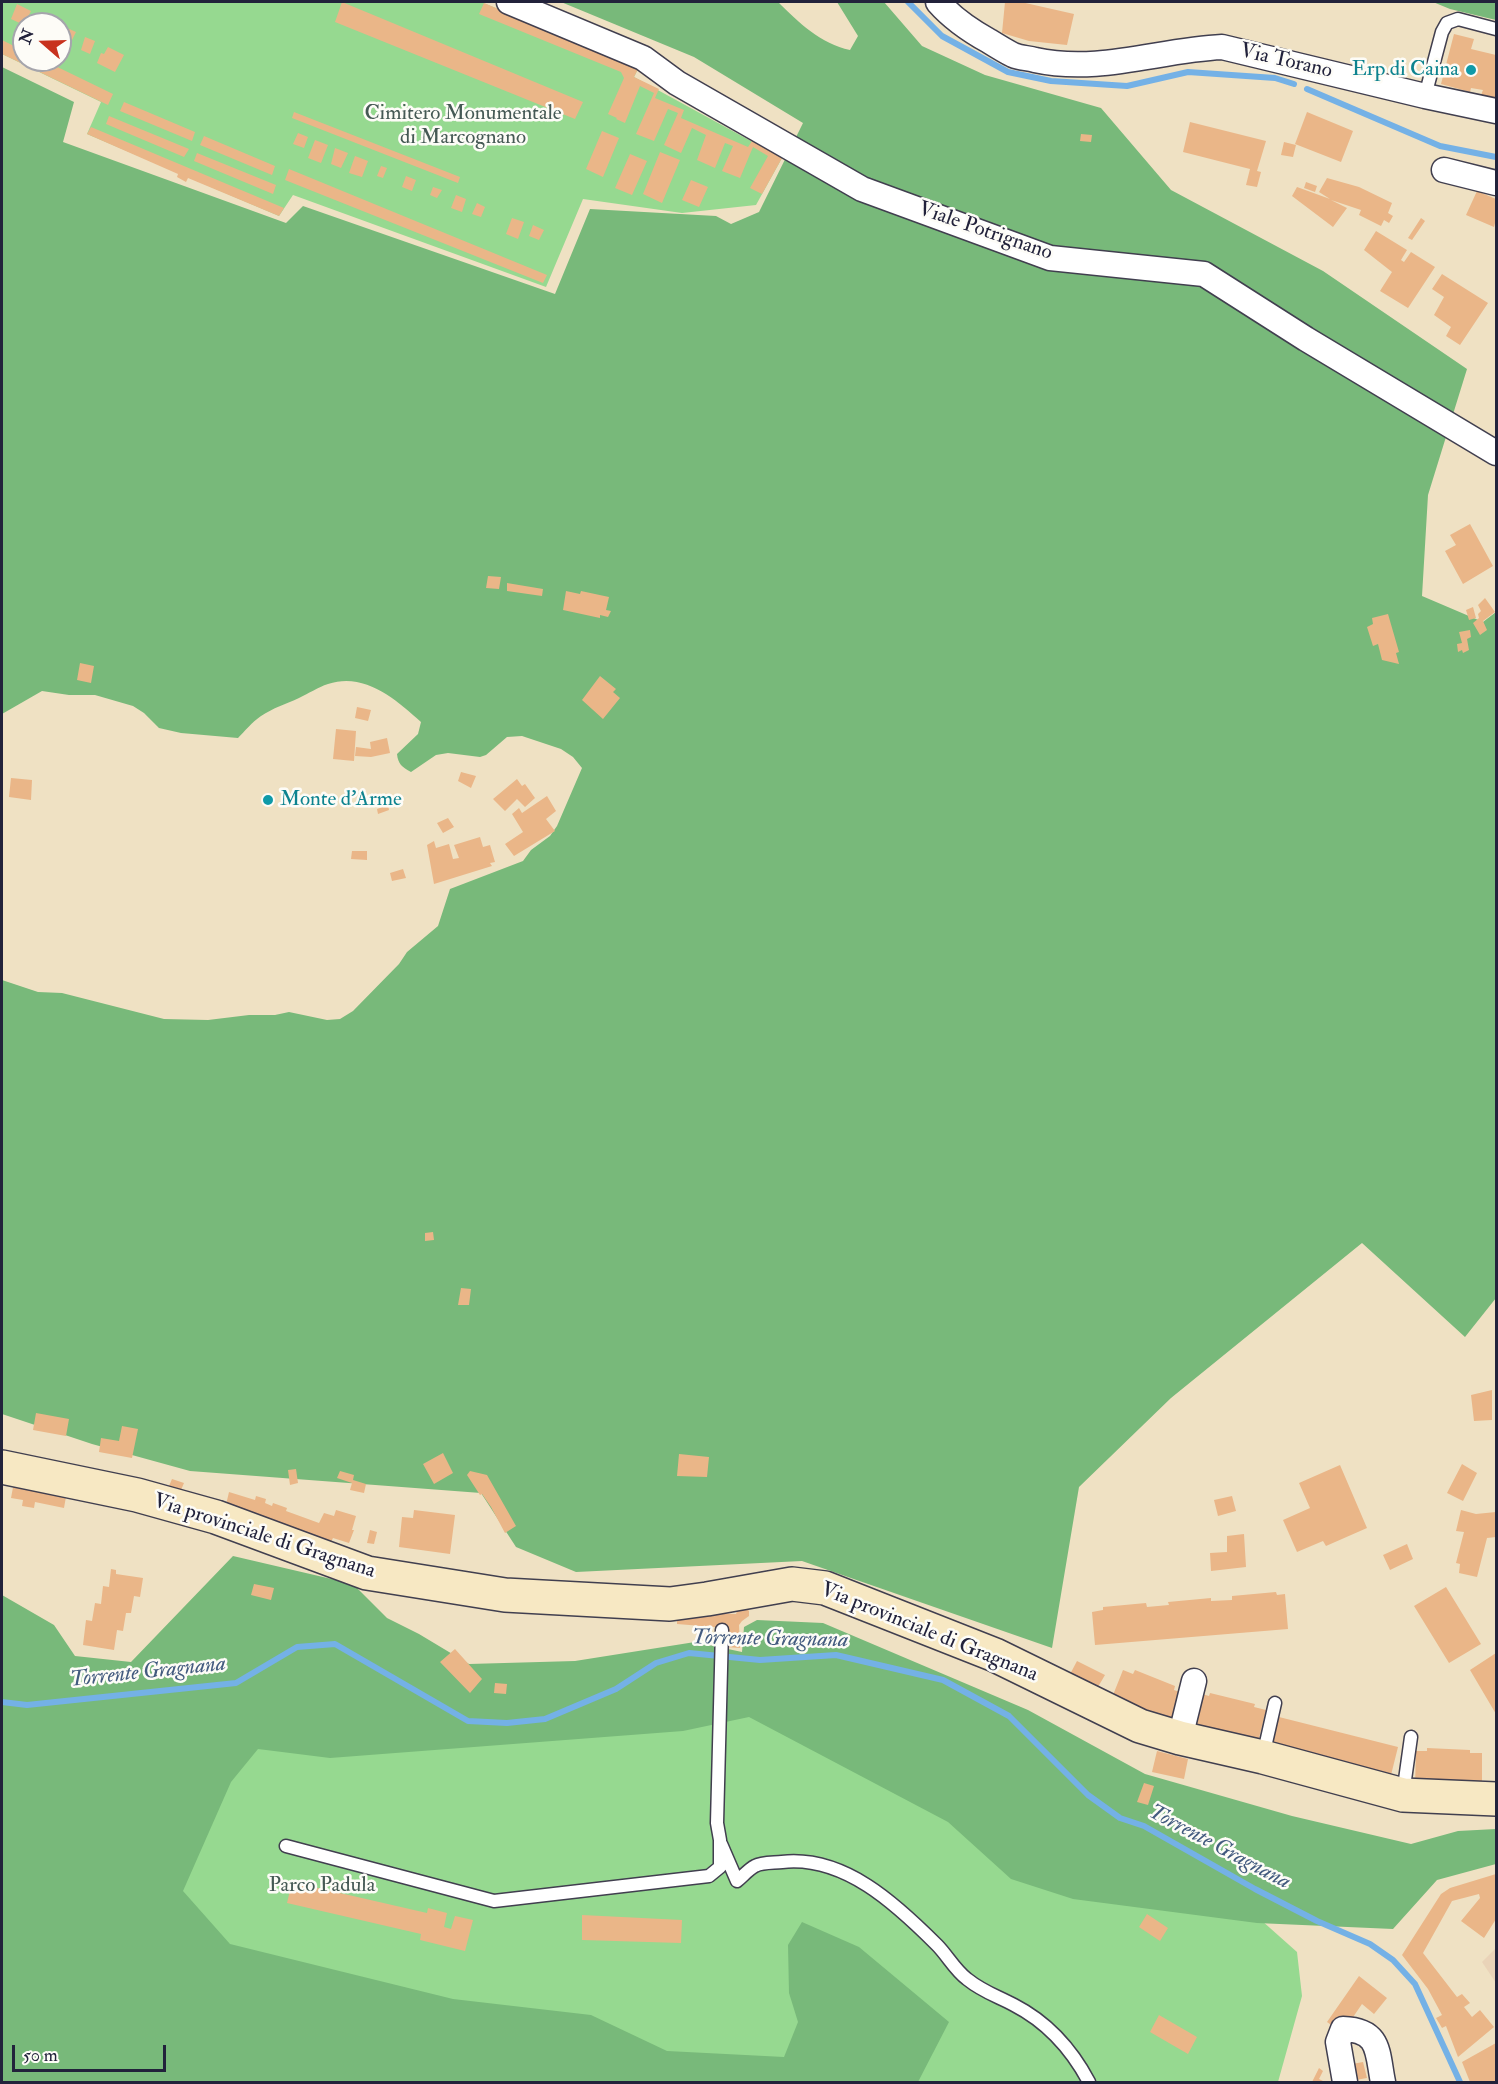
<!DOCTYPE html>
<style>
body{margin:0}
#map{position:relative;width:1498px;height:2084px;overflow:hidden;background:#efe1c3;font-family:"IM FELL Double Pica",serif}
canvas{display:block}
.frame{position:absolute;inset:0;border:3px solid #22223b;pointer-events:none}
.north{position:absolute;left:12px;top:12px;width:60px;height:60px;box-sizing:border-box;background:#fdfcf7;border:2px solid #a5a5ac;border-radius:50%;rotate:290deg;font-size:16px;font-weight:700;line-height:24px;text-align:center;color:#22223b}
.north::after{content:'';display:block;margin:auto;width:21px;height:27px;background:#c8321e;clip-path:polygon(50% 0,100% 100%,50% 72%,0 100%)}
.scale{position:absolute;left:12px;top:2045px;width:154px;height:27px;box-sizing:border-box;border:3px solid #22223b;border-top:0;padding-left:8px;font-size:18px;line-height:21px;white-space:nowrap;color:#22223b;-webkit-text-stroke:4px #fdfcf7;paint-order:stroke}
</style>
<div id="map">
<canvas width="1498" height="2084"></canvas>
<div class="frame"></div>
<div class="north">N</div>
<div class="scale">50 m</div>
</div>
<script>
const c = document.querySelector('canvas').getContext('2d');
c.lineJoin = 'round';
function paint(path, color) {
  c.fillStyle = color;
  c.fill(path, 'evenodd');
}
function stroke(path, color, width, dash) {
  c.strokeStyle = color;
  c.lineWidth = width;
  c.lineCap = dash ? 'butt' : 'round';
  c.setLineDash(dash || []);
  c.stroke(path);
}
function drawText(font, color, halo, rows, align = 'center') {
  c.font = font + ' "IM FELL Double Pica",serif';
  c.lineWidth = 5;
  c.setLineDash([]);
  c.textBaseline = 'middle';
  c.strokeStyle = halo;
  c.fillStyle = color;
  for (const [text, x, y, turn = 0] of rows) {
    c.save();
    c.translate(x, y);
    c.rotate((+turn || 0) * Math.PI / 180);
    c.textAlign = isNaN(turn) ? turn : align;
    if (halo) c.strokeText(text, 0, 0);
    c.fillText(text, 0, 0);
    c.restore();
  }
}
const built = new Path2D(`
 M1496,1948V1983L1482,1962Z`);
const green = new Path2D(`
 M2,2H481L639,67L634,77L782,158L756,205L682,213L583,199L546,287L293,195L279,216L87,134L101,102L2,54ZM24,24H60V60H24Z
 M803,1714L1243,1904L1297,1952L1302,1996L1278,2082H2V1771L16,1733L636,1721Z`);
const forest = new Path2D(`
 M561,2H778C798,22 821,44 850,50L858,36L837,2H884L922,46L985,75L1101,108L1171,190L1323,271L1467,369L1428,495L1422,596L1483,622L1496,612V1298L1465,1337L1362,1243L1171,1398L1079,1487L1052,1648L802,1561L576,1572L516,1547L481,1493L190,1471L92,1444L2,1414V980L38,992L62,993L164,1019L208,1020L249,1015H275L289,1012L327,1020L340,1019L353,1011L399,964L407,952L438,926L450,889L523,861L531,850L550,836L557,826L582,768L573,757L561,749L522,736L507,737L486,755L480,757L448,753L436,755L411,772C402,767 398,764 397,754L418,734L421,722C395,699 365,672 328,684C318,687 308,694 299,698C286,704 273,708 261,716C252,722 245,731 238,738L181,733L159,728L144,713L133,706L95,695H69L42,691L2,714V67L74,102L63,142L286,223L303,206L555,294L590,209L716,216L731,224L759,212L803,123L694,57Z
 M1433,2H1496V20L1450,9Z
 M233,1556L353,1584L387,1618L419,1634L469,1664L575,1661L695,1642L742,1652L744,1627L757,1620L823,1623L1028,1710L1145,1774L1292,1816L1411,1844L1458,1831L1496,1829V1864L1437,1880L1393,1929L1257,1923L1073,1899L1011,1879L948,1822L749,1717L683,1731L330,1758L258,1749L231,1782L183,1891L230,1944L453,1999L591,2015L667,2051L784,2057L798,2022L789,1993L788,1945L802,1922L859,1947L949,2022L918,2082H2V1595L54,1625L75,1656L131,1662Z`);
const stream = new Path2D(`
 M908,2L942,36L1008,72L1051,81L1127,86L1188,72L1275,78L1294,84
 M1307,89L1440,146L1496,157
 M2,1702L27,1705L236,1683L297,1647L335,1644L468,1721L507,1723L545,1719L616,1689L656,1663L689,1653L760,1660L836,1655L943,1680L1009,1716L1088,1795L1120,1818L1144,1826L1255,1889L1317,1921L1370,1944L1393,1960L1415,1984L1460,2082`);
const building = new Path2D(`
 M342,2L583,102L575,119L335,22Z
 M1005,2H1021L1074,14L1067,45L1029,41L1002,33Z
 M484,3L639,67L634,77L659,89L655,98L684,110L681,118L748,147L752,141L782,158L762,194L750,188L768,156L753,147L740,178L722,171L733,146L725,143L715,168L697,160L706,135L692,128L681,153L664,145L678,113L668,109L654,141L636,134L654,93L640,86L625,123L616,119L617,118L608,114L624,78L621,72L479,14Z
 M17,4L31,11L24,25L11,19Z
 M39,15L55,22L54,24H35Z
 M65,27L76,32L69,46L60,41V36Z
 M1454,34L1474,39L1471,49L1496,55V98L1481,95L1483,90L1471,88L1470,92L1441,84Z
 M85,37L95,41L90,54L81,50Z
 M2,40L24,51V60H43L113,94L108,105L2,54Z
 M108,47L124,55L115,72L97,63L101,53L104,54Z
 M124,102L195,132L192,141L120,111Z
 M294,112L460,177L458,183L292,118Z
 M1307,112L1353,131L1341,162L1295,144Z
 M109,116L189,149L184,157L106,124Z
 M1190,122L1266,141L1257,171L1261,172L1257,187L1246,185L1250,169L1183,152Z
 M91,127L284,208L279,216L188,178L186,182L177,177L178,174L87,134Z
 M602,131L619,138L603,177L586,169Z
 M298,133L308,137L304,148L293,144Z
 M1081,134L1092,135L1091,142L1080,141Z
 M204,136L275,166L272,175L200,145Z
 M315,140L328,145L321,163L308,158Z
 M1284,142L1296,145L1293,157L1281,155Z
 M335,148L348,153L341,168L331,164Z
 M660,152L680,160L662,203L643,194Z
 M197,153L276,185L273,194L194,161Z
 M630,154L647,161L632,195L615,188Z
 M355,156L368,161L362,177L349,173Z
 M381,166L387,168L383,178L377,176Z
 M289,169L547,275L543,283L285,180Z
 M406,176L416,180L412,191L402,187Z
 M1327,178L1359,187L1392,203L1388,213L1393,216L1389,223L1384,220L1381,226L1359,215L1361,210L1331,200L1347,208L1333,227L1292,196L1297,187L1330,199L1319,192Z
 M691,180L708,187L699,207L682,200Z
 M1306,182L1317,186L1315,192L1304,188Z
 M433,187L442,190L437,198L430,195Z
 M1477,191L1496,199V219L1494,227L1466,215Z
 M456,195L466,199L462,212L451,208Z
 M477,203L485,207L481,217L472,214Z
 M512,218L524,222L518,239L506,234Z
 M1421,218L1425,221L1412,240L1408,238Z
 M533,225L544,230L539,240L529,236Z
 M1376,231L1407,250L1401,260L1404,262L1411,252L1435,267L1408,308L1380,291L1392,272L1364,250Z
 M1442,274L1488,303L1460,345L1446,336L1451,327L1434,315L1444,297L1432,289Z
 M1470,524L1493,566L1463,584L1445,551L1456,545L1450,535Z
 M488,576L501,577L499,589L486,588Z
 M507,583L543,589L542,596L507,591Z
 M566,591L580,594L581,591L609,597L606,610L611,611L608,617L600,615V618L563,610Z
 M1485,598L1495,612L1483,621L1487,630L1480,635L1473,623L1479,618L1478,614L1481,611L1478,605Z
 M1473,607L1476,618L1469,620L1466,610Z
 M1388,614L1399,652L1396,653L1399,664L1382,660L1378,644L1373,646L1367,627L1373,624L1372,618Z
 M1470,630L1471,637L1467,639L1469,650L1463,653L1462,650L1458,652L1457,644L1462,643L1459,632Z
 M80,663L94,666L91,683L77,680Z
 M600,676L616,689L613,692L620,698L603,719L582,700Z
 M357,707L371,710L368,721L355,718Z
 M336,729L356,731L354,761L333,759Z
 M387,738L390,753L371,757L355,756L356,747L371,749L370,742Z
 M461,772L476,776L471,788L458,781Z
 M11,778L32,780L31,800L9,797Z
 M517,779L522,786L525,784L535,798L525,807L517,799L505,811L493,799Z
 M547,796L556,811L546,819L555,831L514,856L505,844L523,832L512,814L519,808L522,813Z
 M388,805L389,810L378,814L377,809Z
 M448,818L454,827L443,833L437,823Z
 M480,837L483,847L490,845L495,862L490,863L492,866L434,884L427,845L434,841L436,848L449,844L453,859L459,858L454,845Z
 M352,851H367V860L351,859Z
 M403,869L406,878L392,881L390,873Z
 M433,1232L434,1240L425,1241V1233Z
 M461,1288L471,1289L469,1305H458Z
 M1492,1390V1420L1474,1421L1471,1395Z
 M36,1413L69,1419L66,1436L33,1430Z
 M122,1426L138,1429L132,1458L99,1452L101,1438L119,1441Z
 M443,1453L453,1473L434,1484L423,1464Z
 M679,1454L709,1457L707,1477L677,1476Z
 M1462,1464L1477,1473L1463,1501L1447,1493Z
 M1340,1465L1367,1528L1326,1546L1323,1541L1297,1552L1283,1520L1310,1508L1299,1483Z
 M296,1469L298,1483L290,1485L288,1470Z
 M340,1471L354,1475L353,1480L366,1484L364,1493L350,1490L352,1483L337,1478Z
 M470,1471L487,1475L516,1526L505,1533L491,1507L482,1494L480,1495L467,1475Z
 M172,1479L184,1483L181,1490L169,1486Z
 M14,1482L67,1491L64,1508L35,1502L34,1508L22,1506L23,1500L11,1498Z
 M229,1492L255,1500L256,1496L266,1499L265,1503L272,1506L273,1503L287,1508L286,1511L319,1523L324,1513L334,1516L336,1510L356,1516L352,1530H354L349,1543L333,1538L330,1544L225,1509Z
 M1232,1496L1236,1511L1218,1516L1214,1500Z
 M414,1510L455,1515L450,1554L399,1547L402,1517L413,1518Z
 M1461,1510L1476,1514L1496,1512V1537L1487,1538L1477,1577L1459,1573L1460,1564L1456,1563L1464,1532L1456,1531Z
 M370,1530L377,1532L374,1544L367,1543Z
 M1244,1534L1246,1567L1211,1571L1210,1553L1227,1552V1536Z
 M1407,1544L1413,1559L1390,1570L1383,1555Z
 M111,1569L116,1570V1574L143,1578L140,1597L134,1596L131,1613H126L123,1631L117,1630L114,1650L83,1645L86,1620L92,1621L95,1603L101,1604L103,1586L109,1587Z
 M254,1584L274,1588L271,1600L251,1595Z
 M1446,1587L1481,1644L1449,1663L1414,1606Z
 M1276,1592L1277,1595L1285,1594L1288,1629L1095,1645L1092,1612L1103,1610V1607L1146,1603L1147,1607L1169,1605L1168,1602L1211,1598V1601L1232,1600V1596Z
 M745,1607L749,1611V1616L742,1621L739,1625L740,1648L726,1647V1628L677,1624V1616L706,1613L736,1614L738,1609Z
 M455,1649L482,1679L470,1693L440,1662Z
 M1496,1653V1714L1470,1670Z
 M1077,1661L1105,1675L1095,1692L1068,1678Z
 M1123,1670L1133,1674L1135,1670L1175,1686L1174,1690L1185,1694L1173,1724L1111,1700Z
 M495,1683L507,1684L506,1694L494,1693Z
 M1198,1693L1209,1696L1210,1693L1255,1704L1254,1707L1266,1710L1257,1746L1189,1729Z
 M1279,1717L1398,1747L1390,1779L1271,1750Z
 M1427,1748L1470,1750V1753H1482V1787L1415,1785L1416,1751H1427Z
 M1157,1751L1188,1759L1184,1779L1152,1772Z
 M1144,1783L1154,1786L1148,1805L1137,1802Z
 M1496,1874V1919L1484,1938L1461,1921L1480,1898L1479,1894L1452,1901L1423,1953L1457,1997L1462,1994L1470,2003L1464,2007L1472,2017L1480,2010L1494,2027L1458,2057L1446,2026L1442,2028L1436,2018L1442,2015L1428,1989L1402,1955L1441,1894L1450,1888Z
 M292,1882L427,1913L428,1908L447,1913L444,1927L451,1929L455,1916L473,1920L465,1951L420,1940L421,1934L287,1903Z
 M1147,1914L1168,1928L1160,1941L1139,1927Z
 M582,1915L682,1920L681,1943L582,1940Z
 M1359,1976L1387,1998L1374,2014L1362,2004L1349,2023L1337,2029L1327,2022Z
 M1159,2015L1197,2037L1188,2054L1150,2032Z
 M1496,2043V2082H1470L1462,2062Z
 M1363,2062L1367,2078L1350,2081L1347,2065Z
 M1319,2068L1323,2071L1319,2079L1325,2082H1312Z`);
const lane = new Path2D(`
 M1425,96L1442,32L1447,23L1458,19L1496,29
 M1263,1756L1275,1703
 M1403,1794L1411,1737
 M721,1844L737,1881C743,1876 749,1869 755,1866C762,1862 774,1863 782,1862C844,1855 896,1904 937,1945C947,1955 955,1970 967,1979C983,1992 997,1996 1014,2005C1047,2022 1072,2050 1089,2082
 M286,1846L494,1901L709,1876L720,1867V1840L717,1823L722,1630`);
const street = new Path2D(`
 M509,2L643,58L677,83L862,189L1050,258L1204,274L1306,339L1496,453
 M938,2C952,18 971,31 989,41C997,46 1005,51 1013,55C1020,58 1028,58 1035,60C1099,74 1159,50 1222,47L1425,96L1496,111
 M1444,170L1496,183
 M1180,1738L1194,1681
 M1345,2082L1338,2042L1343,2029C1381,2030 1377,2053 1383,2082`);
const secondary = new Path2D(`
 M2,1467L137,1495L216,1517L367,1573L505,1595L670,1604L707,1599L792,1584L825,1588L995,1655L1140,1726L1180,1738L1263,1757L1403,1795L1496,1799`);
const markers = [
 [1471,70,6,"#0f9aa8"],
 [268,800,6,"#0f9aa8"]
];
const streetNames = [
 ["Via Torano",1286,62,13],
 ["Viale Potrignano",985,232,19],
 ["Via provinciale di Gragnana",264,1537,18],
 ["Via provinciale di Gragnana",929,1633,22]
];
const cultureNames = [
 ["Erp di Caina",1459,70],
 ["Monte d'Arme",280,800,"left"]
];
const parkNames = [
 ["Cimitero Monumentale",463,114],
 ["di Marcognano",463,138],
 ["Parco Padula",322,1886]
];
const waterNames = [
 ["Torrente Gragnana",770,1640,1],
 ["Torrente Gragnana",148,1673,-6],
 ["Torrente Gragnana",1219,1848,28]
];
paint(built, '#e9d3b8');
paint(green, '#96d990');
paint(forest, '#78b97a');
stroke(stream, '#74b1e6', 6);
paint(building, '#eab688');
stroke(lane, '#413f4f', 15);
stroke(street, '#413f4f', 27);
stroke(secondary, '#413f4f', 36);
stroke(lane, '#fff', 12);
stroke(street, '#fff', 24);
stroke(secondary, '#f7e8c3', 33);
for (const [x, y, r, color] of markers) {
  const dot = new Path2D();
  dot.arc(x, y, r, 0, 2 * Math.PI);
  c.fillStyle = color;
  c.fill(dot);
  stroke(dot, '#fdfcf7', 2);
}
drawText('21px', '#22223b', '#fdfcf7', streetNames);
drawText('21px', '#0d838f', '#fdfcf7', cultureNames, 'right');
drawText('21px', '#455954', '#fdfcf7', parkNames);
drawText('italic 22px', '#435b7f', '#fdfcf7', waterNames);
</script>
